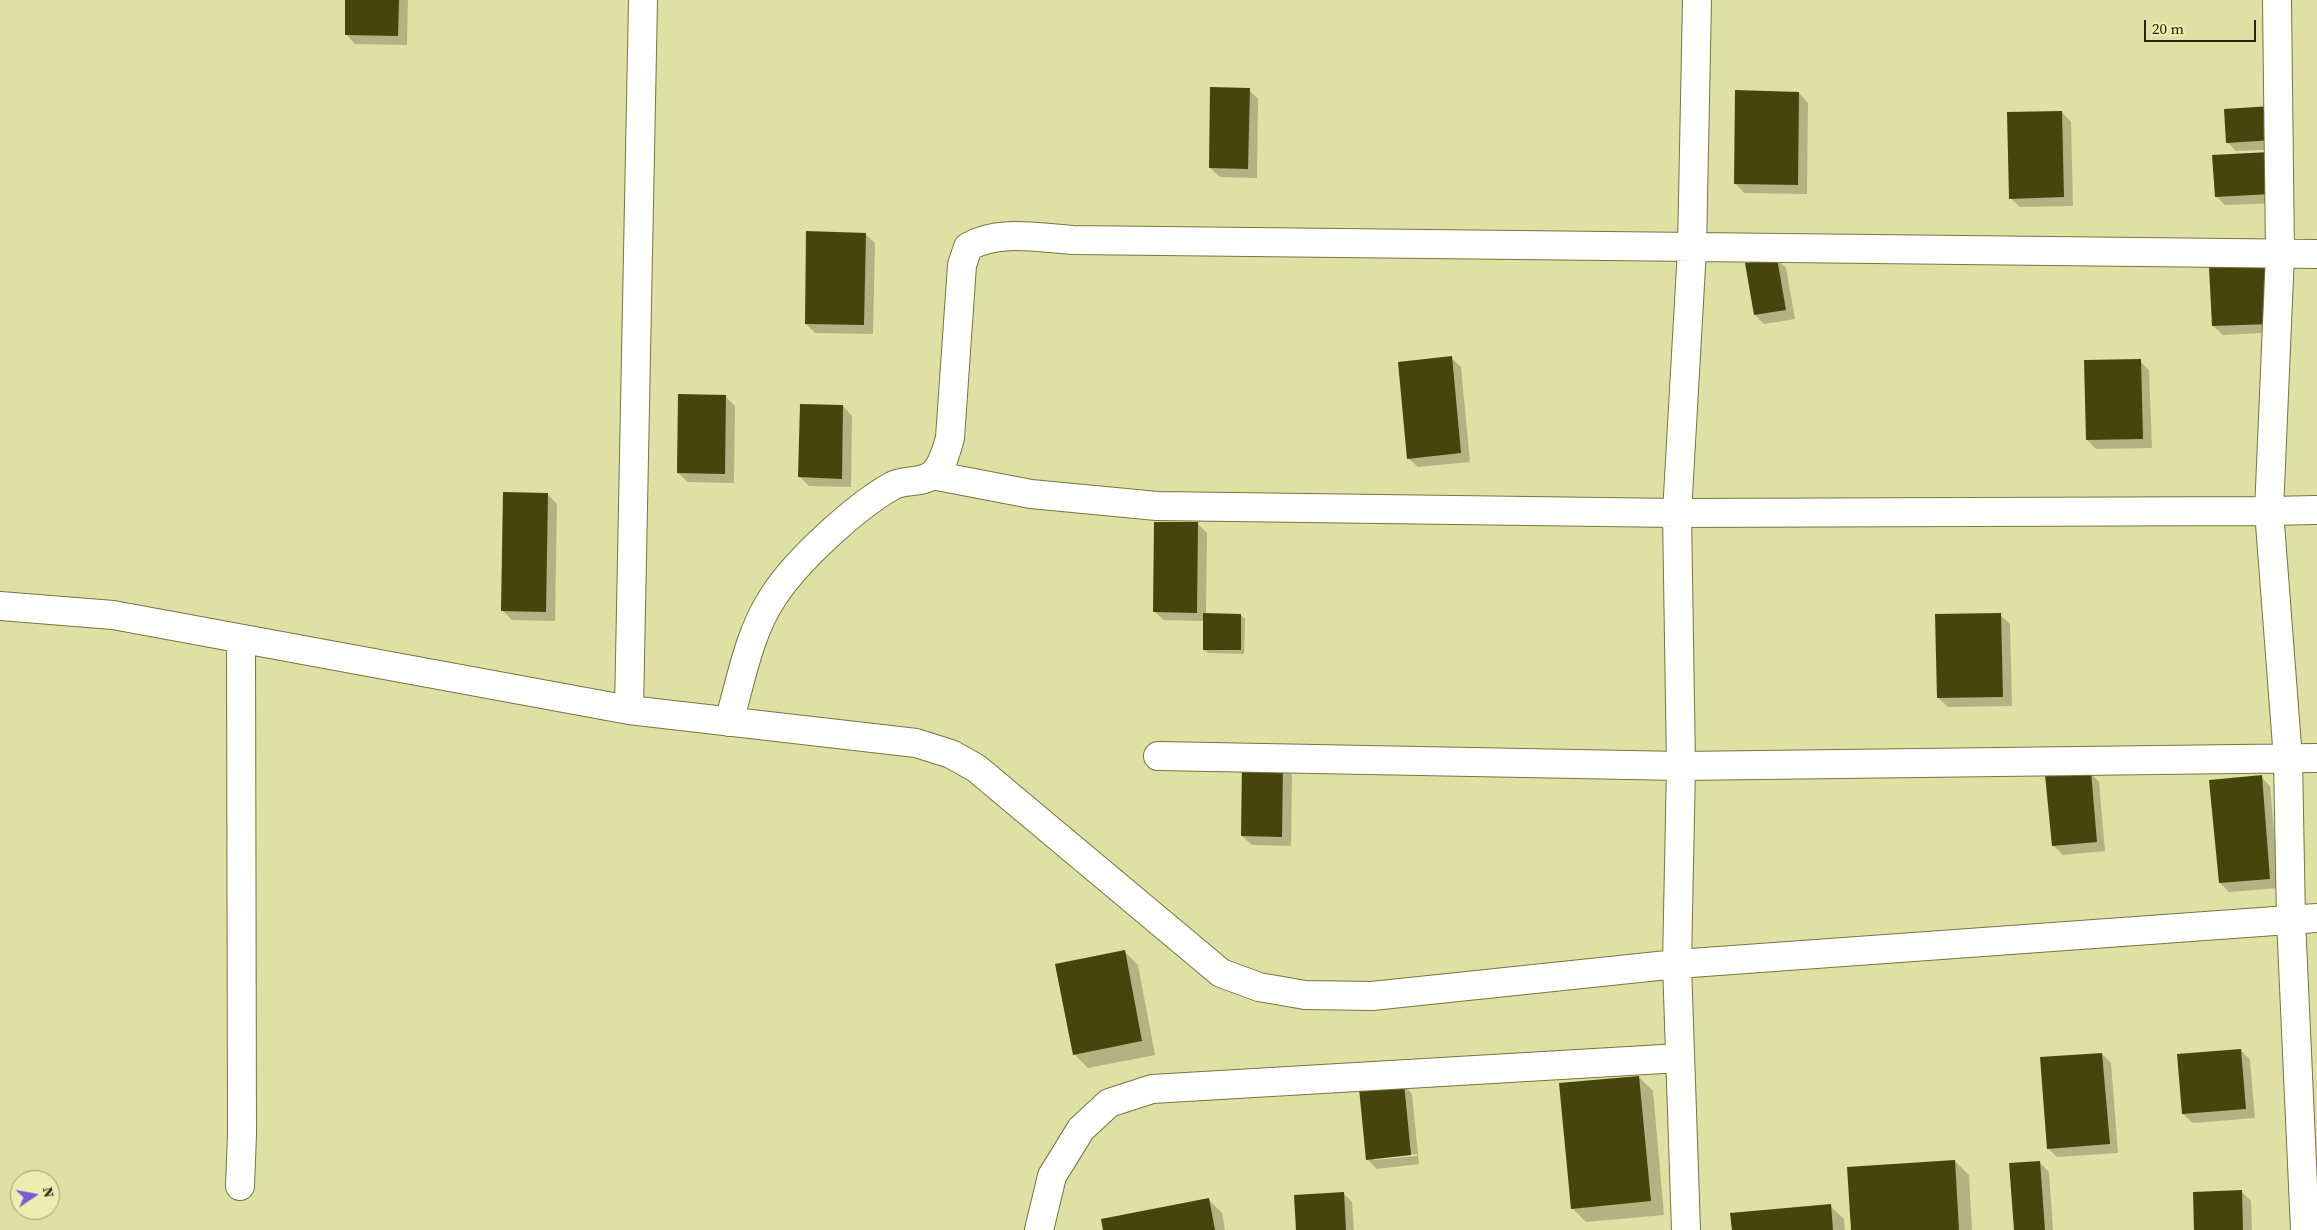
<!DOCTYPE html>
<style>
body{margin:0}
#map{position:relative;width:2317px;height:1230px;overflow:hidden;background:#dfe0a3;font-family:"Source Serif 4",serif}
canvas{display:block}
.north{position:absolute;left:10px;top:1170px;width:50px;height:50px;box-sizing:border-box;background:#ecedb0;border:1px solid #9d9d6f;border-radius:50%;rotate:78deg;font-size:14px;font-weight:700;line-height:20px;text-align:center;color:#26260e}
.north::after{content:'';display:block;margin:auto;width:18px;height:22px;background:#755bd5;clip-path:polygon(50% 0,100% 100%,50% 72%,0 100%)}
.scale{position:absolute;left:2144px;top:20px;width:112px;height:22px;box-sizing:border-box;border:2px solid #26260e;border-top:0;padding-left:6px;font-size:15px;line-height:18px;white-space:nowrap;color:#26260e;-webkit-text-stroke:4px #ecedb0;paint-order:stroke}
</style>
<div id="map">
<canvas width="2317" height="1230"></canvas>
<div class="north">N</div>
<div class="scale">20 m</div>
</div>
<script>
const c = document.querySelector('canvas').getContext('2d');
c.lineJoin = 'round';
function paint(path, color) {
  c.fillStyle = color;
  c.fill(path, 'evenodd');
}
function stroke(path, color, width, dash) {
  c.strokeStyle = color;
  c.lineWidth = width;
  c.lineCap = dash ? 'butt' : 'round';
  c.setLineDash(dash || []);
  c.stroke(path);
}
const shadow = new Path2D(`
 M347,0H408L407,45L355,44L346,34Z
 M1249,90L1258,99L1257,178L1220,177L1210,168Z
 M1799,93L1808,103L1807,194L1744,193L1735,183Z
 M2225,110L2283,149L2236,151L2227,142Z
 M2062,112L2071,122L2073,206L2020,207L2010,198Z
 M2214,157L2280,203L2225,205L2216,196Z
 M865,234L875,243L873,334L815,333L806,324Z
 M1776,259L1786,268L1795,319L1764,324L1755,315L1746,264Z
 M2211,268L2280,332L2223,335L2213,326Z
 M1451,358L1461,367L1470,462L1418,467L1408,458Z
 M2140,361L2149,370L2152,448L2096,449L2087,440Z
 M725,396L735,406L734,483L688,482L678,473Z
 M843,406L852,416L851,487L809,486L800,477Z
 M547,494L557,504L555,621L512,620L503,611Z
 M1197,523L1207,533L1206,614L1241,615L1245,619L1244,654L1208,653L1204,649V621L1164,620L1154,611Z
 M2000,615L2010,624L2012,706L1948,707L1938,698Z
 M1283,765L1292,775L1291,846L1252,845L1242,836Z
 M2090,772L2099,782L2105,851L2063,855L2053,845Z
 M2261,777L2270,786L2279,888L2229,892L2220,883Z
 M1124,951L1138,965L1155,1055L1088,1068L1074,1054Z
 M2241,1050L2250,1060L2255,1118L2193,1123L2183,1114Z
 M2102,1054L2111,1063L2118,1153L2057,1157L2048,1148Z
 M1639,1077L1653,1091L1664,1215L1586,1222L1572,1208Z
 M1403,1084L1412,1094L1419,1164L1377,1169L1367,1159ZM1417,1154V1156L1374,1160V1158Z
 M1955,1161L1969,1175L1972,1230H1852Z
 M2039,1162L2049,1172L2053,1230H2015Z
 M2241,1191L2251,1201L2252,1230H2196Z
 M1343,1193L1352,1202L1354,1230H1298Z
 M1208,1199L1222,1213L1225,1230H1105Z
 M1830,1206L1844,1219L1845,1230H1733Z`);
const building = new Path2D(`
 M345,0H399L398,36L345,35Z
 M1210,87L1250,88L1248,169L1209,168Z
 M1735,90L1799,92L1798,185L1734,184Z
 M2272,106L2274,140L2226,143L2224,109Z
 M2062,111L2064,197L2009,199L2007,112Z
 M2270,152L2272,194L2215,197L2212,155Z
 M806,231L866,233L864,325L805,324Z
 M1777,258L1786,310L1754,315L1745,263Z
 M2268,264L2271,324L2212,326L2209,267Z
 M1452,356L1461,453L1407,459L1398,362Z
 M2141,359L2143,439L2086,440L2084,360Z
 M678,394L726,395L725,474L677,473Z
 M800,404L843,405L842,479L798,477Z
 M503,492L548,493L546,612L501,611Z
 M1154,522H1198L1197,613L1153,612Z
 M1203,613L1241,614V650H1203Z
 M2001,613L2003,697L1937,698L1935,614Z
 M1242,763L1283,764L1282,837L1241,836Z
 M2091,771L2097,842L2052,846L2045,775Z
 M2262,775L2270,879L2219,883L2209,780Z
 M1125,950L1142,1041L1073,1055L1055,964Z
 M2241,1049L2246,1109L2182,1114L2177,1054Z
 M2102,1053L2110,1144L2047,1149L2040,1057Z
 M1639,1076L1651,1201L1571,1209L1559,1083Z
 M1404,1083L1411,1155L1366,1160L1359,1088Z
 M1955,1160L1959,1230H1851L1847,1167Z
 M2040,1161L2045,1230H2014L2009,1163Z
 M2242,1190L2243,1230H2194L2193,1192Z
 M1344,1192L1346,1230H1296L1294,1195Z
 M1209,1198L1215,1230H1103L1101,1219Z
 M1831,1204L1833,1230H1732L1730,1213Z`);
const minor = new Path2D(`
 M2277,0L2280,254L2269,511L2317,510
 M932,475L1031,494L1157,506L1677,513L2269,511L2288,759L2291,920L2305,1230
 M0,606L113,615L629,710L916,743L951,754L976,768L1221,973L1259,987L1305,995L1372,996L1677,964L1681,766L1677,513L1692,249L1697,0
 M629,710L643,0
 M729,722C741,680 749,633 773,597C796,561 855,507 892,486C904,479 920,484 932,475C943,467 946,451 950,438L962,265L968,247C998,229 1039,238 1073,240L2317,254
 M1158,756L1681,766L2317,758
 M240,1186L242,1134L241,639
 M1039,1230L1052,1176L1081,1129L1109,1103L1152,1089L1680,1058
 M1686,1230L1677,964L2317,918`);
paint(shadow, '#0003');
paint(building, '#45450d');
stroke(minor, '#76763d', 30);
stroke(minor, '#fff', 28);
</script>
